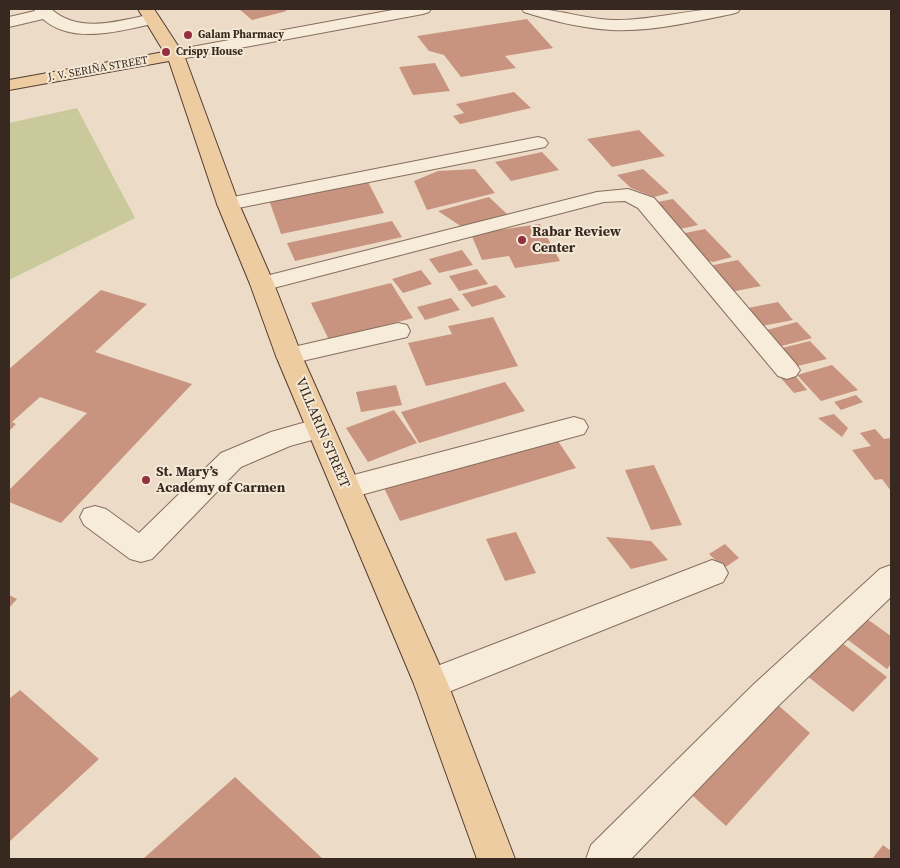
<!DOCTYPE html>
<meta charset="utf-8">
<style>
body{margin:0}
#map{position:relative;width:900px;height:868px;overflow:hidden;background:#ecdcc7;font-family:"Source Serif 4",serif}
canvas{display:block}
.frame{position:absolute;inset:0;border:10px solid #382920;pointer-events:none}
</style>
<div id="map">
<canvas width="900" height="868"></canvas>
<div class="frame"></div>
</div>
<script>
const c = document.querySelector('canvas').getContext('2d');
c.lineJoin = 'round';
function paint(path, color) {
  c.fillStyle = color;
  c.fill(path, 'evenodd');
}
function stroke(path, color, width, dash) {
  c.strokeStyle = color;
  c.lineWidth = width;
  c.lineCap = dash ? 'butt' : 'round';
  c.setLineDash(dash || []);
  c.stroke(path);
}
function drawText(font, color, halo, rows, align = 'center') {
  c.font = font + ' "Source Serif 4",serif';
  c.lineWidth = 4;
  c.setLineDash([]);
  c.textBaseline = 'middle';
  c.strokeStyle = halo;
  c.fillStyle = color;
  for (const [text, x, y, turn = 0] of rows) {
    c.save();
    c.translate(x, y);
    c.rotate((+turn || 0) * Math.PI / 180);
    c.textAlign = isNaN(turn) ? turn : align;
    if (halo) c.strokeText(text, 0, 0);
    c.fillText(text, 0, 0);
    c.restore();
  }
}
const green = new Path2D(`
 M77,108L135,218L9,280V123Z`);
const building = new Path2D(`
 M239,9H283L287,11L252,20Z
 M527,19L553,48L505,56L516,68L461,77L444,55L429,51L417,36Z
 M435,63L450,91L413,95L399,67Z
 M514,92L531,108L460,124L453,116L464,113L456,104Z
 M639,130L665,156L612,167L587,139Z
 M542,152L559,170L511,181L495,162Z
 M475,169L495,193L427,210L414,181L438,171Z
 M643,169L669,193L654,197L631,188L617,175Z
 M368,182L384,213L281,234L269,200Z
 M489,197L507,214L462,227L438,211Z
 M673,199L698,225L676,230L652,203Z
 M392,221L402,237L295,261L287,243Z
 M540,224L560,261L515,268L509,256L482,260L471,234Z
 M705,229L732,257L713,262L703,259L680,234Z
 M462,250L473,265L439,273L429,259Z
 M738,260L761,286L726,293L704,267Z
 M477,269L488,284L459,291L449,276Z
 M421,270L432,284L403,293L392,279Z
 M391,283L413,318L329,340L311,303Z
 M496,285L506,297L472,307L462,294Z
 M101,290L147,304L95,352L192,384L61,523L9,502V490L87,413L40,397L12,422L16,424L9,431V369Z
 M451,298L460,310L425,320L417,307Z
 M778,302L793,320L757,327L743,309Z
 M493,317L518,366L426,386L408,343L452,334L448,326Z
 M797,322L812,338L778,347L763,331Z
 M810,341L827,359L789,368L774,350Z
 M832,365L858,390L821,401L797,375Z
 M792,372L807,390L794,393L779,376Z
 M505,382L525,411L419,443L401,412Z
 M396,385L402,405L361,412L356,392Z
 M856,395L863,402L841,410L834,402Z
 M394,410L417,443L368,462L346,428Z
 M834,414L848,428L842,437L818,418Z
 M875,429L884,439L891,438V491L882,479L875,480L852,450L871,446L860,433Z
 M556,438L576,468L400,521L384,488Z
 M654,465L682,525L651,530L625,470Z
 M516,532L536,573L505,581L486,539Z
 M606,537L651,541L668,560L631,569Z
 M725,544L739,558L724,568L709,554Z
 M9,595L17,599L9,608Z
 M860,614L891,636V664L887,669L840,634Z
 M842,643L887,677L853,712L807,676Z
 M20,690L99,759L9,842V699Z
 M771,699L810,733L726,826L683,787Z
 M235,777L323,859H143Z
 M883,845L891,851V859H872Z`);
const minor = new Path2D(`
 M34,9H51C79,34 119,21 152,14L158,16L160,19L158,22L152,24C119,31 72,45 43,19L9,27V17L35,11Z
 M398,9H431L429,12L423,14L175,60L169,59L166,55L169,51L175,50Z
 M522,9C553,7 582,19 613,20C656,21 698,6 740,9L738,12L732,14C692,22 651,32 611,30C581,28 552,21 524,12Z
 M538,137L545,139L548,143L545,147L228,210L220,209L217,204L220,199L228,198Z
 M628,189L654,198L796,364L800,370L796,376L787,379L778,376L638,208L625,201L604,202L262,291L254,289L250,284L254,279L597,192Z
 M398,323L407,325L410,331L407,337L289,364L280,362L276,356L280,350L289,348Z
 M574,417L584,420L588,427L584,434L346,499L336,496L332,488L336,480L346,477Z
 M320,418L330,421L334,428L330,435L290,446L241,467L152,559L141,562L130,559L84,525L80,517L84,509L95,506L106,509L139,533L221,453L271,432Z
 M712,560L723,564L728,573L723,582L431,699L419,695L414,684L419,673Z
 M891,565V597L778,706L631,859H586L591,845L754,684L880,569Z`);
const major = new Path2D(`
 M138,9H154L184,55L239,204L274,284L302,356L448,684L515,859H477L414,684L276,356L250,284L217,204L169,61L9,90V80L164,52Z`);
const markers = [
 [188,35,5,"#93313e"],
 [166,52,5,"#93313e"],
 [522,240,5,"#93313e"],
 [146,480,5,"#93313e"]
];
const farPoinames = [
 ["Galam Pharmacy",198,35],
 ["Crispy House",176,52]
];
const farStreetnames = [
 ["J. V. SERIÑA STREET",98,69,-10]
];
const poiNames = [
 ["Rabar Review",532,232],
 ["Center",532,248],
 ["St. Mary’s",156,472],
 ["Academy of Carmen",156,488]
];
const streetNames = [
 ["VILLARIN STREET",322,433,67]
];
paint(green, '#cac99b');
paint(building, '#c8947f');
stroke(minor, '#876e5d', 2);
stroke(major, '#553d31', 2);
paint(minor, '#f7ebda');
paint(major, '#edcca2');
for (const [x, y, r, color] of markers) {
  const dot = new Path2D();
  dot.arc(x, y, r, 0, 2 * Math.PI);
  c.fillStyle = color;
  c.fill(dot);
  stroke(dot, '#f4e8d6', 2);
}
drawText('bold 11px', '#382920', '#f4e8d6', farPoinames, 'left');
drawText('11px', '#382920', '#f4e8d6', farStreetnames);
drawText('bold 14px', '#382920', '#f4e8d6', poiNames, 'left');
drawText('14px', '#382920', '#f4e8d6', streetNames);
</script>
